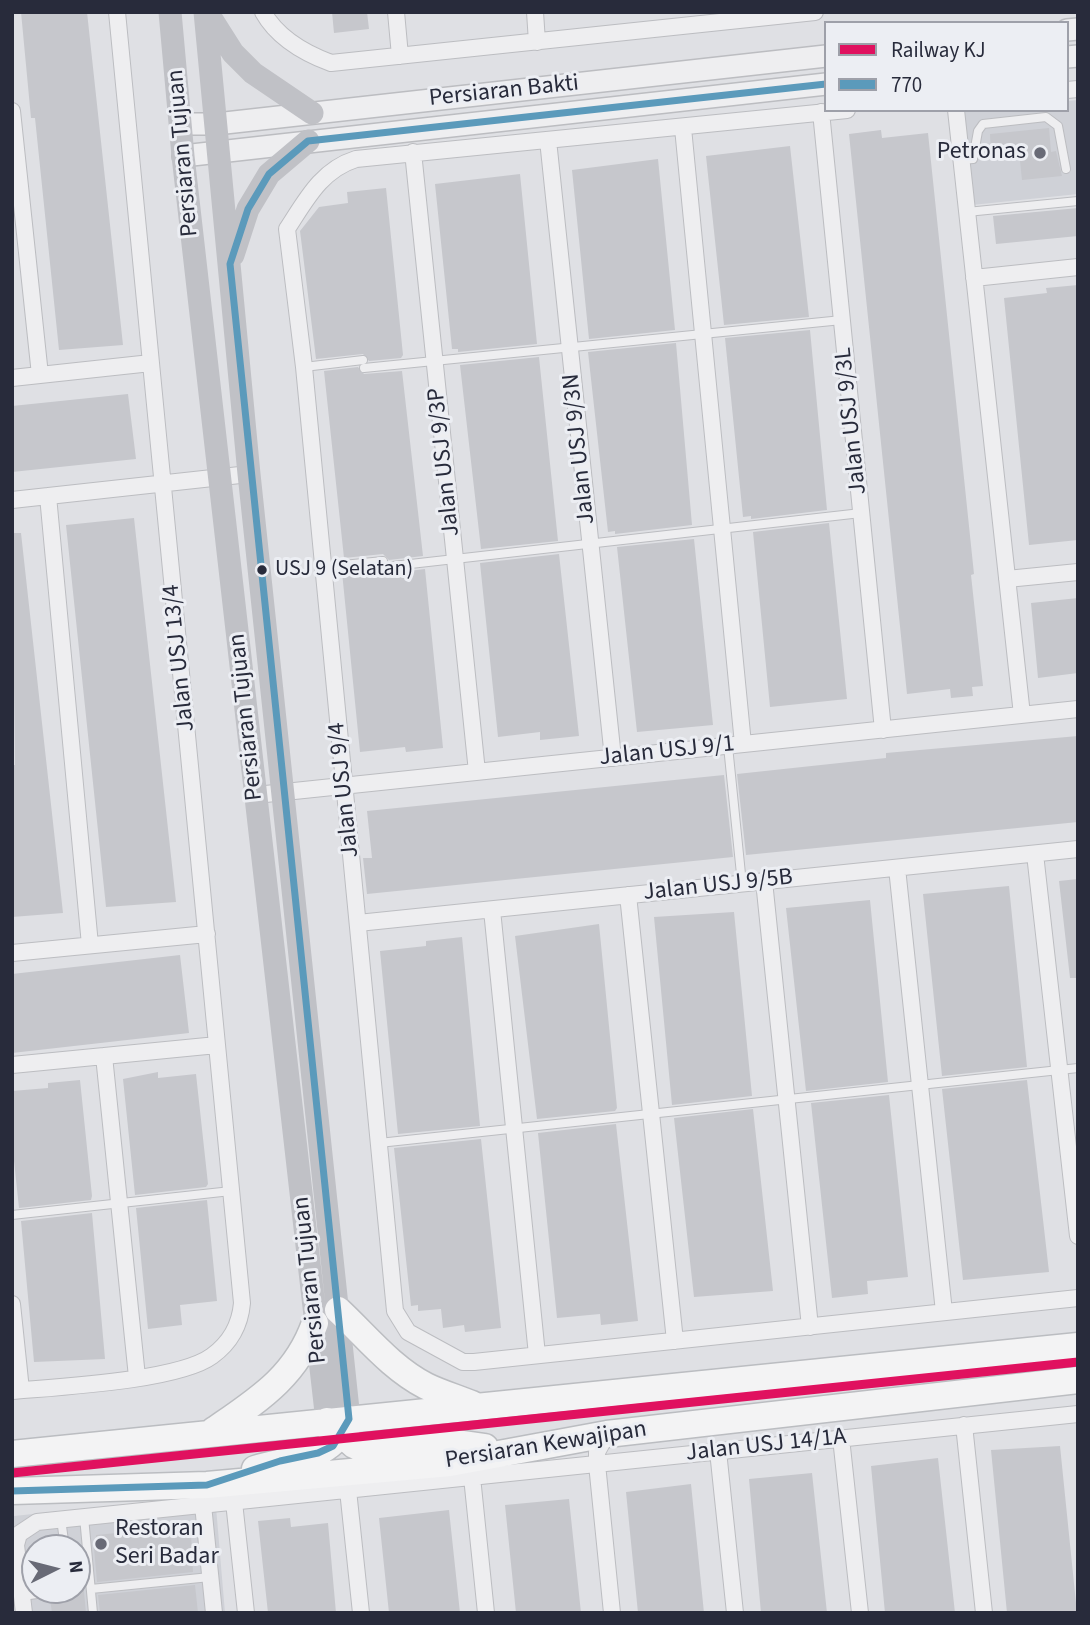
<!DOCTYPE html>
<style>
body{margin:0}
#map{position:relative;width:1090px;height:1625px;overflow:hidden;background:#dfe0e4;font-family:"Source Sans 3",sans-serif}
canvas{display:block}
.frame{position:absolute;inset:0;border:14px solid #282b3b;pointer-events:none}
.legend{position:absolute;left:824px;top:21px;width:245px;height:91px;box-sizing:border-box;background:#eceef3;border:2px solid #9ea0a9;margin:0;padding:9px 12px;list-style:none;font-size:21px;color:#282b3b}
.legend li{display:flex;align-items:center;gap:14px;height:35px}
.legend b{width:35px;border:2px solid #9ea0a9}
.north{position:absolute;left:21px;top:1534px;width:70px;height:70px;box-sizing:border-box;background:#eceef3;border:2px solid #9ea0a9;border-radius:50%;rotate:84deg;font-size:19px;font-weight:700;line-height:28px;text-align:center;color:#282b3b}
.north::after{content:'';display:block;margin:auto;width:24px;height:32px;background:#686a76;clip-path:polygon(50% 0,100% 100%,50% 72%,0 100%)}
</style>
<div id="map">
<canvas width="1090" height="1625"></canvas>
<div class="frame"></div>
<ul class="legend">
<li><b style="height:9px;background:#e0115f"></b>Railway KJ</li>
<li><b style="height:9px;background:#5b9abb"></b>770</li>
</ul>
<div class="north">N</div>
</div>
<script>
const c = document.querySelector('canvas').getContext('2d');
c.lineJoin = 'round';
function paint(path, color) {
  c.fillStyle = color;
  c.fill(path, 'evenodd');
}
function stroke(path, color, width, dash) {
  c.strokeStyle = color;
  c.lineWidth = width;
  c.lineCap = dash ? 'butt' : 'round';
  c.setLineDash(dash || []);
  c.stroke(path);
}
function drawText(font, color, halo, rows, align = 'center') {
  c.font = font + ' "Source Sans 3",sans-serif';
  c.lineWidth = 6;
  c.setLineDash([]);
  c.textBaseline = 'middle';
  c.strokeStyle = halo;
  c.fillStyle = color;
  for (const [text, x, y, turn = 0] of rows) {
    c.save();
    c.translate(x, y);
    c.rotate((+turn || 0) * Math.PI / 180);
    c.textAlign = isNaN(turn) ? turn : align;
    if (halo) c.strokeText(text, 0, 0);
    c.fillText(text, 0, 0);
    c.restore();
  }
}
const built = new Path2D(`
 M1078,100V194L972,205L962,110H1067V101Z
 M215,1495L225,1613H12L14,1516ZM35,1548H77V1590H35Z`);
const building = new Path2D(`
 M21,12H87L123,345L59,350L35,118H31Z
 M332,12H367L369,29L334,33Z
 M1049,128L1051,152L1056,151L1062,176L1022,180L1019,151L991,154L990,134Z
 M881,130L882,138L928,133L974,574L971,575L983,686L972,687L973,696L951,698L950,689L907,694L849,134Z
 M790,146L809,317L724,325L706,156Z
 M658,159L675,330L589,339L572,170Z
 M520,174L537,344L458,352V349H452L435,184Z
 M386,188L403,355L401,358L369,361L363,354L316,359L300,231L319,207L348,203L347,192Z
 M1078,208V236L996,244L993,216Z
 M1078,285V540L1029,545L1004,298L1047,293L1046,288Z
 M810,330L827,510L751,519V516L743,517L725,338Z
 M676,343L692,525L615,534V531L608,532L588,352Z
 M539,357L558,541L481,549L460,365Z
 M358,367L364,374L402,371L423,556L389,560L383,554L344,558L324,371Z
 M128,394L136,459L12,472V406Z
 M134,518L176,902L106,907L66,525Z
 M829,523L847,699L770,707L753,532Z
 M12,533H21L63,913L12,917V765H15Z
 M694,539L713,725L637,732L617,547Z
 M559,554L579,736L540,740V732L498,737L480,563Z
 M378,568L385,574L425,569L443,748L406,752L405,747L360,752L342,572Z
 M1078,598V673L1038,678L1031,603Z
 M1078,736V822L746,855L737,774L886,758V753Z
 M724,775L733,857L367,894L363,858H372L367,811Z
 M1078,879V978H1070L1059,881Z
 M1009,886L1027,1067L942,1076L923,894Z
 M870,900L888,1082L806,1091L786,908Z
 M734,912L752,1096L672,1105L654,917Z
 M599,924L617,1108L615,1111L537,1119L515,936Z
 M462,937L480,1126L398,1134L380,951L426,946V941Z
 M180,955L189,1033L12,1053V974Z
 M158,1072V1078L196,1074L208,1184L206,1187L135,1195L123,1079Z
 M80,1080L92,1196L91,1200L19,1208L12,1142V1091L48,1088V1083Z
 M1027,1080L1049,1272L963,1280L942,1089Z
 M889,1095L908,1277L867,1281L868,1294L832,1298L811,1103Z
 M753,1109L773,1291L694,1297L674,1118Z
 M616,1124L638,1321L601,1325L600,1314L557,1318L538,1133Z
 M481,1139L501,1328L465,1332L464,1325L443,1328L441,1309L418,1311V1305L411,1306L394,1148Z
 M207,1200L217,1301L180,1305L182,1325L148,1329L136,1208Z
 M92,1213L105,1359L34,1362L21,1221Z
 M1060,1446L1077,1613H1007L991,1450Z
 M938,1458L955,1613H885L871,1466Z
 M812,1473L827,1613H761L749,1479Z
 M691,1484L704,1613H638L626,1492Z
 M569,1499L581,1613H516L505,1505Z
 M449,1510L460,1613H389L379,1518Z
 M290,1518L291,1527L328,1523L336,1613H268L258,1521Z
 M177,1527L191,1534L193,1572L97,1582L94,1548H98L96,1535Z
 M77,1550H80L86,1613H52L50,1599L69,1596L77,1590Z
 M195,1585L198,1613H100L98,1595Z`);
const service = new Path2D(`
 M961,160L973,159L978,131L983,124L1046,117L1058,126L1066,169
 M967,212L1078,201
 M304,367L363,360
 M364,368L842,320
 M323,567L383,561
 M384,567L861,513
 M728,746L742,884
 M379,1143L1078,1068
 M12,1215L231,1191
 M84,1517L93,1613
 M61,1519L65,1548
 M91,1589L210,1577
 M22,1596L67,1590`);
const minor = new Path2D(`
 M263,12C277,37 304,53 331,63L815,12
 M396,12L400,56
 M535,12L537,42
 M1067,90L1078,89
 M847,110L356,159C321,170 306,200 287,229L304,367L395,1311L408,1332L463,1362H474L1078,1298
 M956,110L1022,715
 M12,111L40,375
 M821,112L883,730
 M683,128L743,744
 M548,140L613,758
 M413,152L477,772
 M974,278L1078,267
 M12,378L151,363
 M48,496L90,945
 M12,500L249,474
 M1007,579L1078,572
 M256,795L1078,709
 M1035,854L1078,1236
 M897,868L944,1312
 M764,881L810,1327
 M628,895L675,1341
 M492,910L537,1355
 M358,923L1078,849
 M12,953L207,934
 M104,1056L137,1377
 M12,1065L217,1045
 M12,1304L21,1390
 M12,1391C57,1387 178,1381 212,1356C230,1343 240,1326 242,1303L117,12
 M964,1425L984,1613
 M607,1434L597,1452V1464L612,1613
 M841,1438L860,1613
 M718,1451L735,1613
 M472,1477L486,1613
 M348,1490L361,1613
 M234,1502L246,1613
 M203,1505L214,1613
 M24,1613L16,1545L19,1534L37,1522L1078,1414`);
const tertiary = new Path2D(`
 M1067,30L1078,29
 M1067,57L1078,56
 M182,124H216L826,56
 M183,156L826,84`);
const secondary = new Path2D(`
 M170,12L183,156L327,1421
 M205,12L249,474L349,1419
 M207,12L233,53L253,73L312,113
 M233,255L248,209L269,174L308,141`);
const primary = new Path2D(`
 M338,1310C366,1336 391,1368 426,1386C440,1393 457,1398 472,1404
 M327,1421L354,1445L369,1452L457,1443L485,1447
 M213,1431C258,1400 296,1377 315,1323
 M12,1454L1078,1346
 M255,1469C296,1456 330,1462 349,1419
 M12,1491L207,1485L450,1463L607,1434L1078,1380`);
const bus1 = new Path2D(`
 M12,1491L207,1485L280,1461L318,1453L333,1446L349,1419L230,264L248,209L269,174L308,141L826,84`);
const rail1 = new Path2D(`
 M12,1473L1078,1362`);
const markers = [
 [1040,153,7,"#686a76"],
 [262,570,6,"#282b3b"],
 [101,1544,7,"#686a76"]
];
const busNames = [
 ["USJ 9 (Selatan)",275,570]
];
const streetNames = [
 ["Persiaran Bakti",504,92,-6],
 ["Persiaran Tujuan",184,153,-95],
 ["Jalan USJ 9/3L",852,421,-96],
 ["Jalan USJ 9/3N",580,449,-96],
 ["Jalan USJ 9/3P",445,462,-96],
 ["Jalan USJ 13/4",180,658,-96],
 ["Persiaran Tujuan",247,717,-96],
 ["Jalan USJ 9/1",667,752,-6],
 ["Jalan USJ 9/4",345,790,-96],
 ["Jalan USJ 9/5B",718,886,-6],
 ["Persiaran Tujuan",311,1280,-96],
 ["Persiaran Kewajipan",546,1446,-9],
 ["Jalan USJ 14/1A",766,1446,-6]
];
const poiNames = [
 ["Petronas",1026,153],
 ["Restoran",115,1530,"left"],
 ["Seri Badar",115,1558,"left"]
];
paint(built, '#cfd1d7');
paint(building, '#c6c7cc');
stroke(service, '#bcbdc1', 10);
stroke(minor, '#bcbdc1', 18);
stroke(tertiary, '#bcbdc1', 24);
stroke(primary, '#bbbdc1', 29);
stroke(service, '#eeeef0', 8);
stroke(minor, '#eeeef0', 16);
stroke(tertiary, '#eeeef0', 21);
stroke(secondary, '#c0c1c6', 23);
stroke(primary, '#f3f3f4', 26);
stroke(bus1, '#5b9abb', 7);
stroke(rail1, '#e0115f', 9);
for (const [x, y, r, color] of markers) {
  const dot = new Path2D();
  dot.arc(x, y, r, 0, 2 * Math.PI);
  c.fillStyle = color;
  c.fill(dot);
  stroke(dot, '#eceef3', 2.5);
}
drawText('22px', '#282b3b', '#eceef3', busNames, 'left');
drawText('24px', '#282b3b', '#eceef3', streetNames);
drawText('24px', '#282b3b', '#eceef3', poiNames, 'right');
</script>
